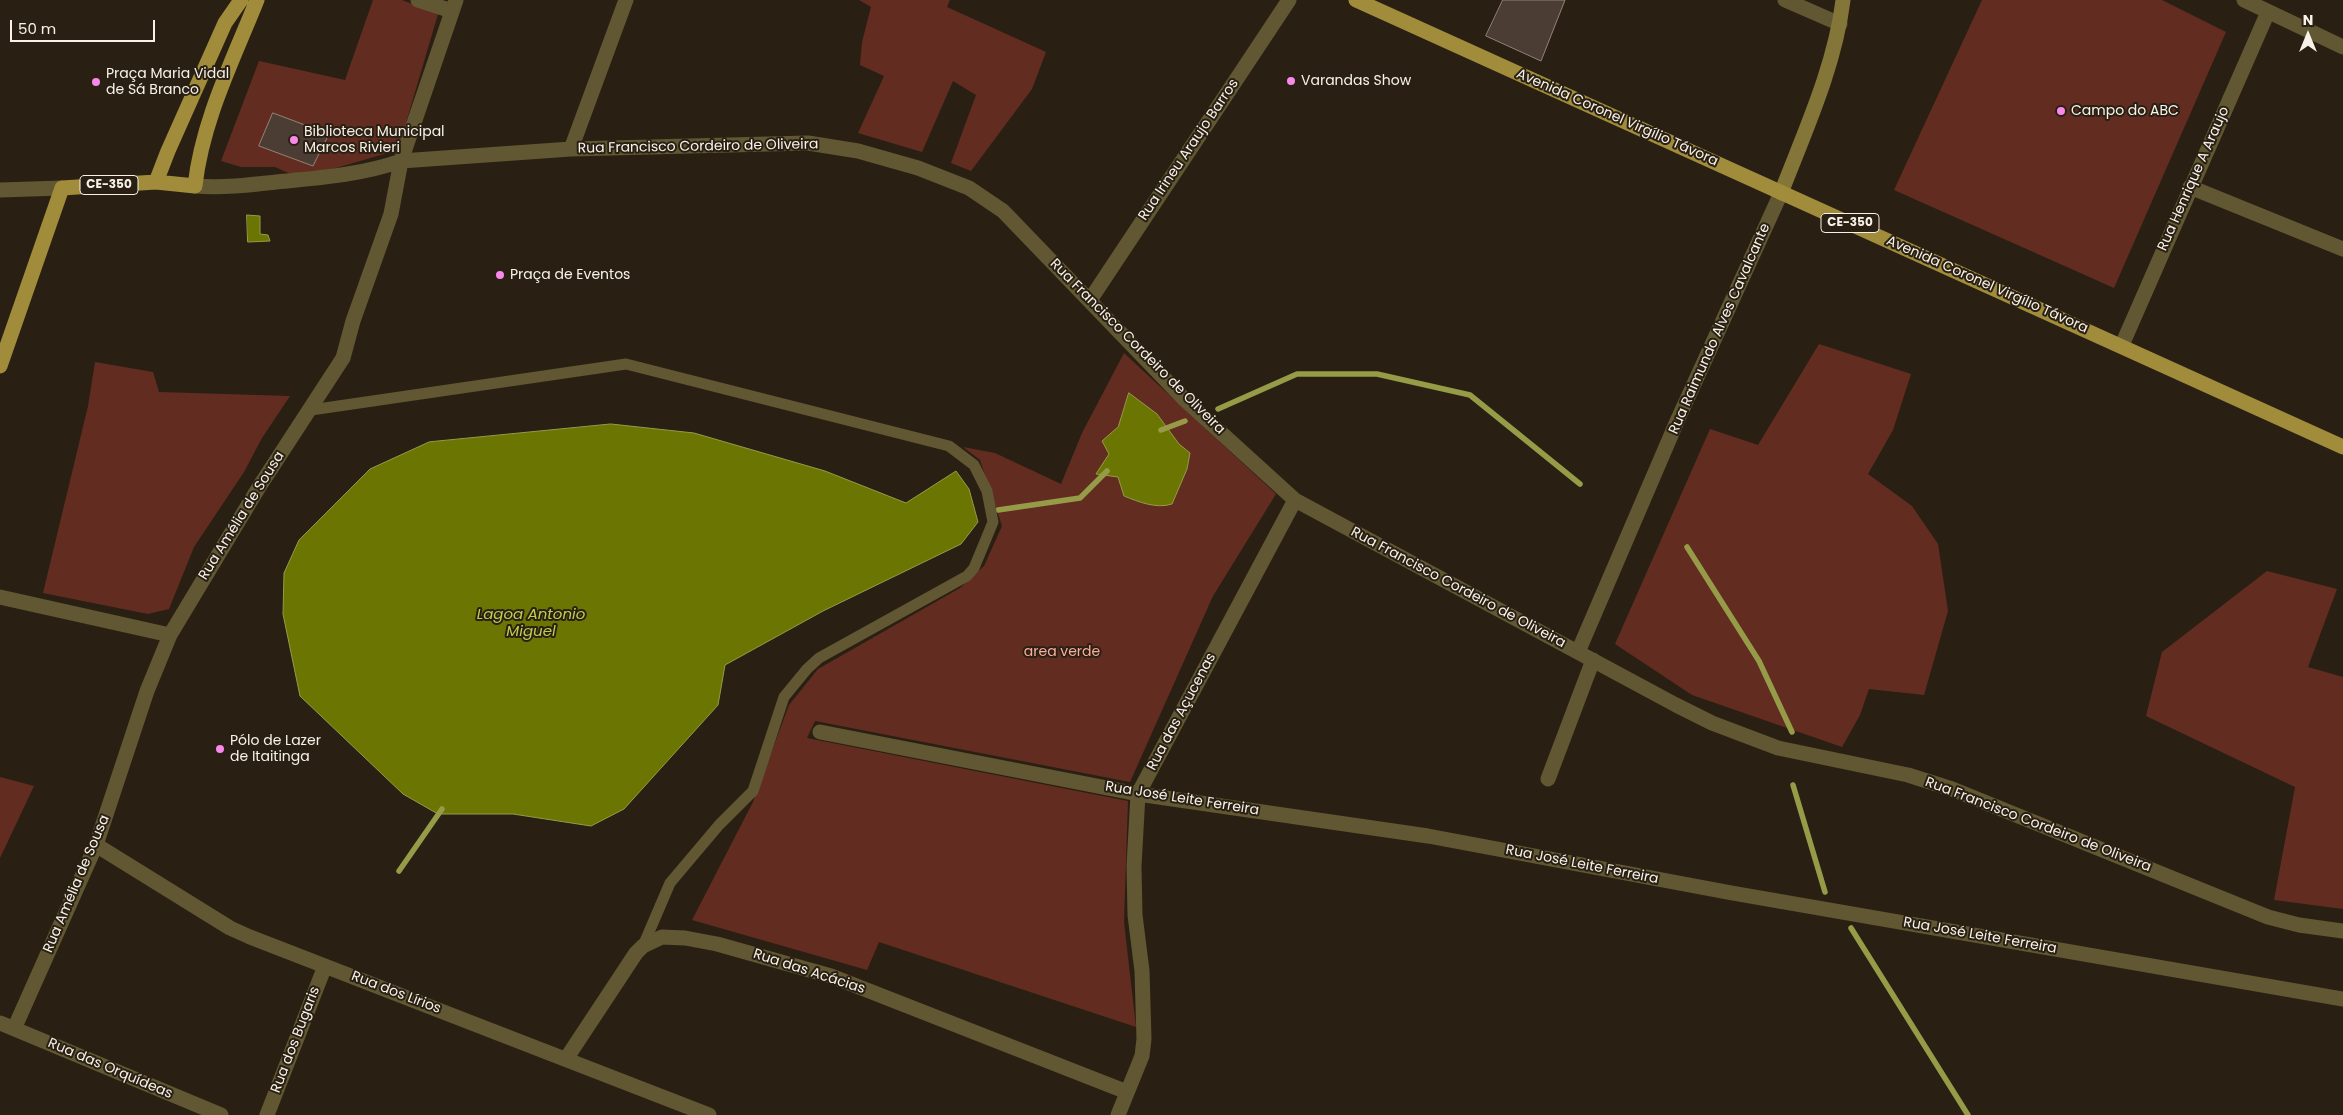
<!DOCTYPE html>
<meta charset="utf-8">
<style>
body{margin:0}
#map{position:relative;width:2343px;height:1115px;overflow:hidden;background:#292013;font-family:Poppins,sans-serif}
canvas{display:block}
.north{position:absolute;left:2283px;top:10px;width:50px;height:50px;-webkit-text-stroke:4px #292013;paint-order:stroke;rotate:0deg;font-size:14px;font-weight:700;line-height:20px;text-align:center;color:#f7f1e8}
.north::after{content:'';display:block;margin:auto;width:18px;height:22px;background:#f7f1e8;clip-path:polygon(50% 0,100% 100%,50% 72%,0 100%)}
.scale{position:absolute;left:10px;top:20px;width:145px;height:22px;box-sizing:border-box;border:2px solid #f7f1e8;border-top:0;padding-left:6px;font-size:15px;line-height:18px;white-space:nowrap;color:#f7f1e8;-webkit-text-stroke:4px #292013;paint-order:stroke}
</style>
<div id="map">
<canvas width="2343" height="1115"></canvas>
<div class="north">N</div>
<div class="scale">50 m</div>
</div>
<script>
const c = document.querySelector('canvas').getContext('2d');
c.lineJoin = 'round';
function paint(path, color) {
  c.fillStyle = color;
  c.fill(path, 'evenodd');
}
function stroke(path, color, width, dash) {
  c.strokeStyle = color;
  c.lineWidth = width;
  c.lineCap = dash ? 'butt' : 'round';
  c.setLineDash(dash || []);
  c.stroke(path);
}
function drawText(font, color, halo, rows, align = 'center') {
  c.font = font + ' Poppins,sans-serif';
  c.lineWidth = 4;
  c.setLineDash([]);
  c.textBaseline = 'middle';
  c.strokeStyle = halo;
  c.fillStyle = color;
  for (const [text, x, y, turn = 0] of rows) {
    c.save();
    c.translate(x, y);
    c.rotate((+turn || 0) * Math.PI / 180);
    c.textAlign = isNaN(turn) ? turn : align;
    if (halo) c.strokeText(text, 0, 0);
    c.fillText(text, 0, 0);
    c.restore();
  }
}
const green = new Path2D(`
 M373,0H402L438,14L398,150L336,168L295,176L275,167H241L221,161L259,61L345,80Z
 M859,0H950L947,7L1046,52L1032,89L971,171L951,163L976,95L953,81L922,152L858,133L884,76L860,65L862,42L871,7Z
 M1982,0H2162L2226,32L2114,288L1894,190Z
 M1819,344L1911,374L1893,430L1868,474L1912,506L1938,544L1948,611L1924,695L1869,689L1860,715L1842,747L1692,695L1615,644L1710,429L1758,445Z
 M1124,353L1276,494L1213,596L1130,782L815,721L807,738L1128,801L1124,922L1136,1027L879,942L867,970L692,920L753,802L789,705L818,669L960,588L984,566L1002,526L980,460L963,447L995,453L1061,484L1082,433Z
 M95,362L153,372L159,392L290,396L262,438L244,472L194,547L169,609L148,614L43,593L88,406Z
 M2267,571L2337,589L2308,667L2343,677V909L2274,900L2295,787L2146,716L2162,652Z
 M0,777L34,786L0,858Z`);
const water = new Path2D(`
 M247,215L260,216V234L268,235L270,241L248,242Z
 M1129,393L1157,414L1179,444L1190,453L1187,469L1172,504C1156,509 1139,502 1124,496L1118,477L1096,474L1109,454L1102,441L1118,427Z
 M611,424L694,433L825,471L906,503L956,471L969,489L978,522L961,544L823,611L725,665L718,705L624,809L591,826L513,814H438L403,794L300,696L283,614L284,573L299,540L370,469L429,442Z`);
const stream = new Path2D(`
 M1218,409L1297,374H1377L1470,395L1580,484
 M1161,430L1185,421
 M998,510L1080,498L1107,471
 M1687,547L1759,661L1792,732
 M1793,785L1825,892
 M399,871L442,809
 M1851,928L1968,1115`);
const building = new Path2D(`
 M1503,0H1565L1541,61L1486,36Z
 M273,113L329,134L313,166L259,146Z`);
const lane = new Path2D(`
 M311,410L626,364L949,446L974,465L987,491L993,522L974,568L967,576L819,658L807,669L784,697L753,791L719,825L670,883L643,946`);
const street = new Path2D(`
 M418,0L452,11
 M1785,0L1840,24
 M2244,0L2343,47
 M571,149L626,0
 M195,186C223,188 249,185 276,182C318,178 361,175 401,161L571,149L808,143L858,151L918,168L969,188L1003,211L1185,400L1295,500L1676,705L1712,723L1778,748L1908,775L1952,789L2268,917L2299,925L2343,931
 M2190,187L2343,249
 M0,190L62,188
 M1090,300L1289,0
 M2122,345L2268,12
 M0,597L170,635
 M1578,652L1678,419L1781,193
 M820,732L1138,794L1428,836L1732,893L2343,999
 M1548,779L1593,660
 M96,845L230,928L250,937L709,1115
 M0,1023L221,1115
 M14,1029L96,845L147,691L170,635L259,487L343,358L353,321L391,214L401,161L456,0
 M566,1059L636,953L643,946L662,937L685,938L717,944L831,976L1127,1092
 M267,1115L325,966
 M1118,1115L1142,1056L1144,1039L1142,971L1135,915L1134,866L1138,794L1295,500`);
const secondary = new Path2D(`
 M1781,193C1805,131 1835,66 1843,0`);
const primary = new Path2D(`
 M1356,0L2343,447
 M156,182L168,151L225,23L241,0
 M0,366L62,188L156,182L195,186C202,121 233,60 257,0`);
const markers = [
 [1291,81,5,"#f888ea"],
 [96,82,5,"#f888ea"],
 [2061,111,5,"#f888ea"],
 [294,140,5,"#f888ea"],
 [500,275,5,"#f888ea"],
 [220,749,5,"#f888ea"]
];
const shields = [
 [109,185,58],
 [1850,223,58]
];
const shieldNames = [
 ["CE-350",109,185],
 ["CE-350",1850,223]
];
const poiNames = [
 ["Praça Maria Vidal",106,74],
 ["de Sá Branco",106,90],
 ["Varandas Show",1301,81],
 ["Campo do ABC",2071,111],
 ["Biblioteca Municipal",304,132],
 ["Marcos Rivieri",304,148],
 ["Praça de Eventos",510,275],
 ["Pólo de Lazer",230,741],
 ["de Itaitinga",230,757]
];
const streetNames = [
 ["Avenida Coronel Virgílio Távora",1617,118,24],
 ["Rua Francisco Cordeiro de Oliveira",698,147,-1],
 ["Rua Irineu Araujo Barros",1189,150,-56],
 ["Rua Henrique A Araujo",2194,179,-66],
 ["Avenida Coronel Virgílio Távora",1987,285,24],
 ["Rua Raimundo Alves Cavalcante",1720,329,-66],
 ["Rua Francisco Cordeiro de Oliveira",1137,347,45],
 ["Rua Amélia de Sousa",242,516,-58],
 ["Rua Francisco Cordeiro de Oliveira",1458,588,28],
 ["Rua das Açucenas",1182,712,-62],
 ["Rua José Leite Ferreira",1182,799,9],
 ["Rua Francisco Cordeiro de Oliveira",2038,825,21],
 ["Rua José Leite Ferreira",1582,865,11],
 ["Rua Amélia de Sousa",77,884,-67],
 ["Rua José Leite Ferreira",1980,936,10],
 ["Rua das Acácias",809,972,18],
 ["Rua dos Lírios",396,993,21],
 ["Rua dos Bugaris",296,1040,-69],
 ["Rua das Orquídeas",110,1069,23]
];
const parkNames = [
 ["area verde",1062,652]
];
const waterNames = [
 ["Lagoa Antonio",531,615],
 ["Miguel",531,632]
];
paint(green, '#632c20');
paint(water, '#6b7602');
stroke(water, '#959b47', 1);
stroke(stream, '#959b47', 5.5);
paint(building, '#4c3d34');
stroke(building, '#938277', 1);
stroke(lane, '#615732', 11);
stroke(street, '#615732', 15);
stroke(secondary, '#847538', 15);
stroke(primary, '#a08c3a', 15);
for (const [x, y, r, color] of markers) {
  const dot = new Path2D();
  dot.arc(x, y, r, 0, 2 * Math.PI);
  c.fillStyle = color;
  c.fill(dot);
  stroke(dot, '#292013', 2);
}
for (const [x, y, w] of shields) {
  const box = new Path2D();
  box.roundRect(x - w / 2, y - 9.5, w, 19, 4);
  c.fillStyle = '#292013';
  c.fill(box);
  stroke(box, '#f7f1e8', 1);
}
drawText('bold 12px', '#f7f1e8', null, shieldNames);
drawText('14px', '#f7f1e8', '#292013', poiNames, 'left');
drawText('14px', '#f7f1e8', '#292013', streetNames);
drawText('14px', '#f9ae9d', '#292013', parkNames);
drawText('italic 15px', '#becf4f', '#292013', waterNames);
</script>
